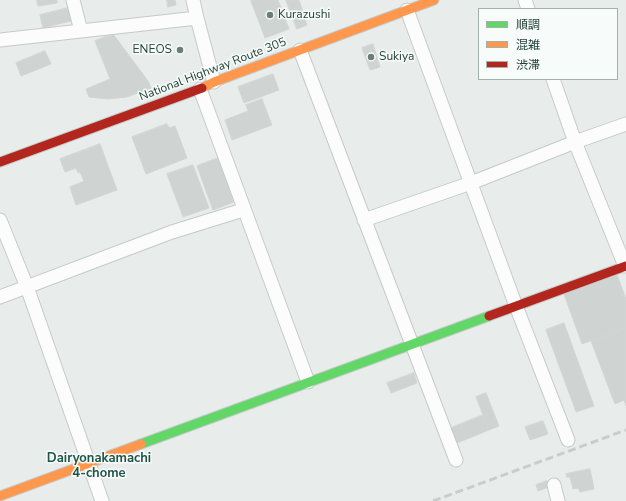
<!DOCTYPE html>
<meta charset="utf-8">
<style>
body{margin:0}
#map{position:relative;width:626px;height:501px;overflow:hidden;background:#e8edeb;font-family:"Nunito Sans","Noto Sans JP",sans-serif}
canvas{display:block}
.legend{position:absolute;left:478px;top:8px;width:140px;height:72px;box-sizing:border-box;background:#f7fbf9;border:1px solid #a3b1ad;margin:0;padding:5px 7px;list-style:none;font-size:12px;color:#24423a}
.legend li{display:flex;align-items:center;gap:8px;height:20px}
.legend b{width:20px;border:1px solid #a3b1ad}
</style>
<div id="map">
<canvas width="626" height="501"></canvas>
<ul class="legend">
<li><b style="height:5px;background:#63d668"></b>順調</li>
<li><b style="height:5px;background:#ff974d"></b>混雑</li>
<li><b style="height:5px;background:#b3261e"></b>渋滞</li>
</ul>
</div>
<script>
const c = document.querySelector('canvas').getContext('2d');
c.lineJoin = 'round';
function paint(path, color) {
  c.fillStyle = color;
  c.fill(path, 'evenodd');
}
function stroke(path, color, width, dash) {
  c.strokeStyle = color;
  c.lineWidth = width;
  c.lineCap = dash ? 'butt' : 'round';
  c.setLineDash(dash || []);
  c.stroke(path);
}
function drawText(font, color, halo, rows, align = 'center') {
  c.font = font + ' "Nunito Sans",sans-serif';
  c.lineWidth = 3;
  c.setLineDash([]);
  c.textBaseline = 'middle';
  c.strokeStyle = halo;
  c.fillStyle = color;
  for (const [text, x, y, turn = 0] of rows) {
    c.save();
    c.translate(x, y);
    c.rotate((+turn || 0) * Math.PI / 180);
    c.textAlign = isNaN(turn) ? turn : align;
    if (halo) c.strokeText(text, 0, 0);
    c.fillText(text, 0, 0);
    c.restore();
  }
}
const building = new Path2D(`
 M37,0H57V3L38,6Z
 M167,0H175L176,5L168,7Z
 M253,0H278L289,29L265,38L251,1Z
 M286,0H299L307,25L297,29Z
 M68,8L71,21L43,28L40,15Z
 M113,34L148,81L151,88L127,97L108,99L89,97L86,89L110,79L95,41Z
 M373,44L380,67L370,70L362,48Z
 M45,51L51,64L21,76L16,63Z
 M273,74L279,90L244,103L238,87Z
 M262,99L272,125L232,140L225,120L248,111L246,105Z
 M167,124L169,128L175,126L187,158L146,174L132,137Z
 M100,144L117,190L76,205L70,187L84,181L80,172L78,173L76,168L65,172L60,159Z
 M218,158L234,202L213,210L197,166Z
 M193,165L209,208L183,217L167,174Z
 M617,275L626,299V328L582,344L564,294Z
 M564,323L594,406L576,412L546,330Z
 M626,328V406L624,400L615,404L591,341Z
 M414,373L417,383L391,393L387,383Z
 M486,393L499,426L489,430L476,397Z
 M483,415L489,430L457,443L451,428Z
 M543,421L548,434L530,440L525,427Z
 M590,469L594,489L580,492L578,488L573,489L570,477H567L566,474Z
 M547,481L549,487L538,491L536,485Z`);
const street = new Path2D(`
 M73,0L81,31
 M193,0L197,18L214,82
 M525,0L528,9
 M407,10L516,306L568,440
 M0,40L197,18
 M300,50L456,460
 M553,79L575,142L625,266
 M200,89L308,382
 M0,220L27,287L102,501
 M364,220L471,183L575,142L626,124
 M0,297L172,232L243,210
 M554,485L558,501`);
const fast = new Path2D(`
 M141,444L489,316`);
const slow = new Path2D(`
 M202,88L214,82L434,0
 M0,496L141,444`);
const jam = new Path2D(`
 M0,162L202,88
 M489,316L626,266`);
const rail = new Path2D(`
 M433,501L626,430`);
const markers = [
 [270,15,4,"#697e78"],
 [180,50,4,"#697e78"],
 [371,57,4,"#697e78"]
];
const poiNames = [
 ["Kurazushi",278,15],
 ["ENEOS",172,50,"right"],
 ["Sukiya",379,57]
];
const streetNames = [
 ["National Highway Route 305",213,70,-21]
];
const neighbourhoodNames = [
 ["Dairyonakamachi",99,459],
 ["4-chome",99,474]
];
paint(building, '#cfd4d2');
stroke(building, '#d1d6d4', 1);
stroke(street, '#c5cac8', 15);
stroke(fast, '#c3cbc8', 11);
stroke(slow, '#c3cbc8', 11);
stroke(jam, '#c3cbc8', 11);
stroke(street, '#fcfcfc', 13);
stroke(fast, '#63d668', 9);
stroke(slow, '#ff974d', 9);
stroke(jam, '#b3261e', 9);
stroke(rail, '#c9cdcc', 3, [8, 4]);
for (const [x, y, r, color] of markers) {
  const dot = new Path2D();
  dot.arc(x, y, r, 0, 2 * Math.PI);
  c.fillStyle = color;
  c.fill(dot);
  stroke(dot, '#f7fbf9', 1.5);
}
drawText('12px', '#24423a', '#f7fbf9', poiNames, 'left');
drawText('12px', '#24423a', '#f7fbf9', streetNames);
drawText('bold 13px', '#1f5548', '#f7fbf9', neighbourhoodNames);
</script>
